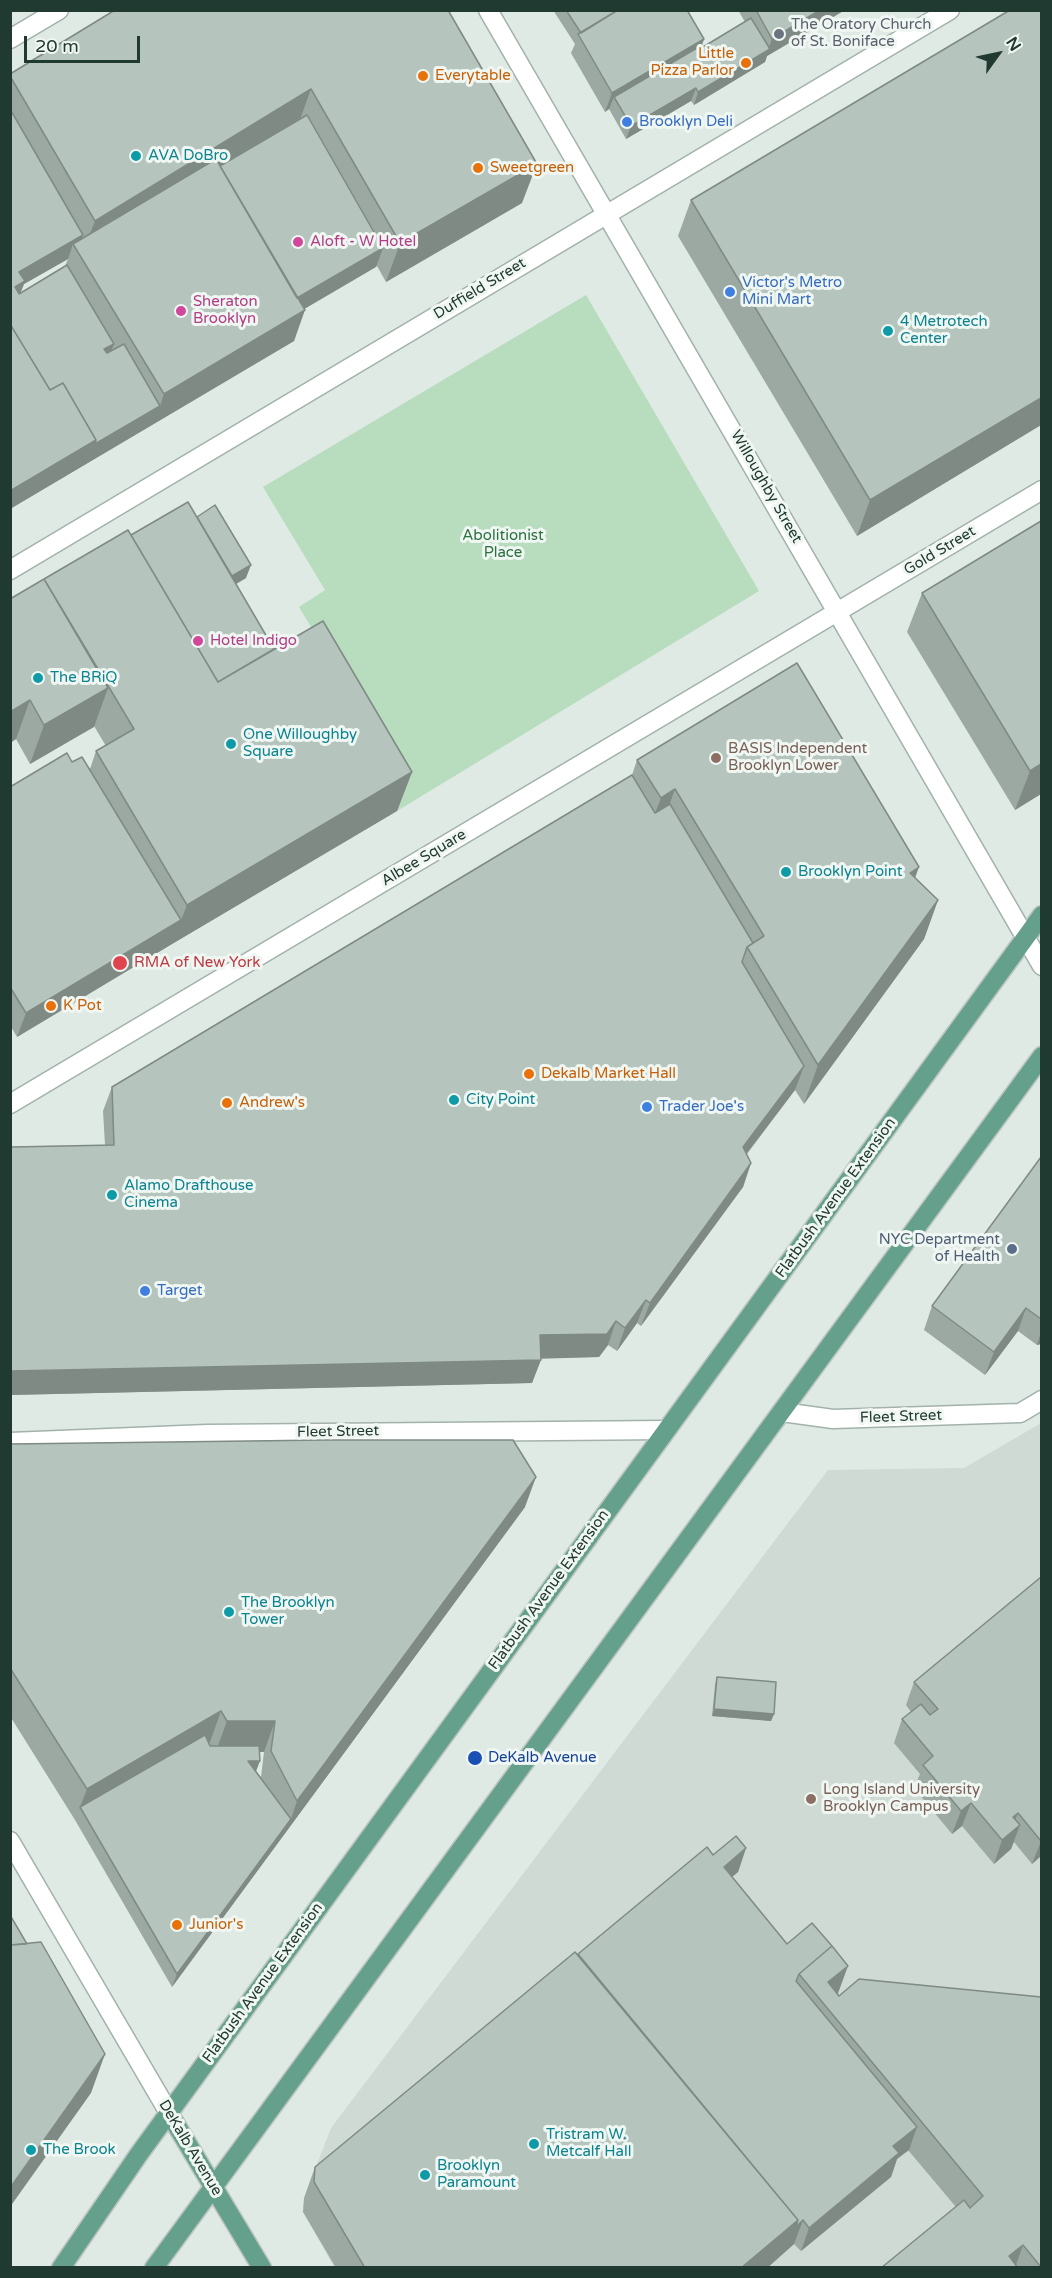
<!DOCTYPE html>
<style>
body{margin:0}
#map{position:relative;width:1052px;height:2278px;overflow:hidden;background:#dfeae4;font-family:"Varela Round",sans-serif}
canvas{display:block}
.frame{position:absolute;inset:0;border:12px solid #213a31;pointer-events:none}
.north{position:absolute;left:968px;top:24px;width:60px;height:60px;-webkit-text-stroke:4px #f0f7f3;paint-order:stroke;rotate:57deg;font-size:16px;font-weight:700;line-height:24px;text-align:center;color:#213a31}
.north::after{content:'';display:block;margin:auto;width:21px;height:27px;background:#213a31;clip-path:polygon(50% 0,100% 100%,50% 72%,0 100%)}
.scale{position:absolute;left:24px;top:36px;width:116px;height:27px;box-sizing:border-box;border:3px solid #213a31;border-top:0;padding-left:8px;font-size:18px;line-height:21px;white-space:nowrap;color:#213a31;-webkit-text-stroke:4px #f0f7f3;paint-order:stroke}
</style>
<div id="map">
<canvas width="1052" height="2278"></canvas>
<div class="frame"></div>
<div class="north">N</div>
<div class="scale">20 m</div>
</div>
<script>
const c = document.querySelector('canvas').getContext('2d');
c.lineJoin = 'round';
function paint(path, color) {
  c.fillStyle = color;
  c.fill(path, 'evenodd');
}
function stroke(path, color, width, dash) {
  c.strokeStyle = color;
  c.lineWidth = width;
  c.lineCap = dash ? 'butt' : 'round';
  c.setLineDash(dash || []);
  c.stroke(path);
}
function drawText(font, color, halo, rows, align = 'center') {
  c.font = font + ' "Varela Round",sans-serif';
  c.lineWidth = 6;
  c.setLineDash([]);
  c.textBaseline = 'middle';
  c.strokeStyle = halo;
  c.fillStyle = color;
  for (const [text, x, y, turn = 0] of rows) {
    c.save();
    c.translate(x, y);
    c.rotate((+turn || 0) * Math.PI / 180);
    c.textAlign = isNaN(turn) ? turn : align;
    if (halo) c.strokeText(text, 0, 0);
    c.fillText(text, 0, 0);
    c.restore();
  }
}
const built = new Path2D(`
 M1041,1423V2267H334L303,2212L304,2198L331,2128L828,1470L964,1468Z`);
const green = new Path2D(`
 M586,295L759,591L397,811L368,761L380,742L299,607L325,590L263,487Z`);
const minor = new Path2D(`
 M488,10L1042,966
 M10,39L59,10
 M10,570L950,10
 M10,1104L1042,490
 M782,1412L833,1419L1020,1413L1042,1400
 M10,1442L207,1434L666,1430
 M10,1841L169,2113`);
const major = new Path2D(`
 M169,2113L262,2268
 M61,2268L139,2154L1042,915
 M154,2268L1042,1056`);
const wall = new Path2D(`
 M448,10L522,203L386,282L377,266L304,309L294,341L10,509V74ZM68,259L65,266L20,293L24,284Z
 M553,10H687L704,39L702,45L703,47L745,22L738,10H845L767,56L765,62L694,105L691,101L626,139L609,109L605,112L571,53L575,44Z
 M691,200L1041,425L857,536L678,236Z
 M197,517L246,578L236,584L274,649L412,772L397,811L172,944L17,1037L10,1025V787L72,762L90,769L96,751L106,746L94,726L30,764L16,739L10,743V599L131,535Z
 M1041,521V794L1015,810L907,632L922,593Z
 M637,760L916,878L938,900L924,939L804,1104L795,1090L747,1154L751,1163L743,1187L641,1326L637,1323L617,1351L608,1345L599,1357L541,1358L532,1383L10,1395V1148L105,1145L103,1111L112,1087L632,775Z
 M1041,1157V1344L1037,1345L1018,1331L985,1375L924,1330L932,1306Z
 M10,1444L525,1507L172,1987L75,1820L10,1716ZM259,1752H264L261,1777L256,1771Z
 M1041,1577V1856L1032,1864L1014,1842L1011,1849L994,1864L962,1826L952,1834L914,1788L920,1774L894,1743L902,1719L911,1712L906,1705L914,1682Z
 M717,1677L774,1714L771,1721L712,1716L715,1684Z
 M746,1848L738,1872L732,1877L787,1944L837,1995L1041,2268H881L956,2207L908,2150L897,2159L891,2177L801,2251L794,2244L767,2268H336L303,2212L304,2198L315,2167L578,1954L713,1855Z`);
const shadedWall = new Path2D(`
 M820,10H845L767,56L765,62L694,105L698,92L768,50L772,39Z
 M704,39L697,58L614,97L609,109L605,112L612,93Z
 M696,88L691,101L626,139L631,126Z
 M311,89L297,128L81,257L95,221Z
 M537,164L522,203L386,282L400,243Z
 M83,235L77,251L73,244L68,259L24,284L18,300L10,305L19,272Z
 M383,248L376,267L282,322L289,303Z
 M305,310L294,341L10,509V491L96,440L160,406L164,394Z
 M114,344L107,362L104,349Z
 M1041,398V425L857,536L870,500Z
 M251,565L246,578L214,597L219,584Z
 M108,688L94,727L30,764L44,725Z
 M30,700L16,739L10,743V712Z
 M1041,764V794L1015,810L1030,771Z
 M412,772L397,811L172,944L17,1037L26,1013L181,920L187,905Z
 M675,789L661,828L646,837L661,798Z
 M919,867L905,906L910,873Z
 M938,900L924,939L804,1104L818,1065Z
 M804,1066L795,1090L734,1170L743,1147Z
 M751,1163L743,1187L641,1326L650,1303Z
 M646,1300L637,1323L617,1351L625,1328Z
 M1026,1308L1018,1331L985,1375L994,1352Z
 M616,1321L608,1345L599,1357L532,1359L540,1335Z
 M1041,1332V1344L1037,1345Z
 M541,1360L532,1383L10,1395V1371Z
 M536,1477L525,1507L172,1987L177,1974L291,1819L297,1801Z
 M714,1709L774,1714L771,1721L712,1716Z
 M221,1711L210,1742L85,1815L80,1807L75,1820L87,1789Z
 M227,1721H275L264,1752L216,1751Z
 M248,1761H260L255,1774Z
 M971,1803L962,1826L952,1834L961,1811Z
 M1018,1813L1010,1833L1020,1825L1011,1849L994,1864L1002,1840L1013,1817Z
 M1041,1840V1856L1032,1864L1041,1841Z
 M746,1848L738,1872L715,1891L724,1867Z
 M848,1966L837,1996L828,1982Z
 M105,2054L91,2093L10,2207V2188Z
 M917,2127L909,2150L897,2159L891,2177L801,2251L809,2228L893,2146Z
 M798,2220H803L794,2244L767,2268H741Z
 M1023,2245L1015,2268L1009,2256Z`);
const building = new Path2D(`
 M115,10H448L537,164L400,243L311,89L95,221L10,76V74Z
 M566,10H618L581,33Z
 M618,10H687L704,39L612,93L578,34Z
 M756,10H820L772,39Z
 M1010,10H1041V398L870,500L691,200Z
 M751,18L770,49L698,92L696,88L631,126L614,97L702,45L703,47Z
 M10,109L83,235L19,272L25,281L15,287L19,294L67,265L114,344L104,349L107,353L124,344L160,406L95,444L96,440L63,383L50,390L10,324Z
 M307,115L383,248L297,298L220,166Z
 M216,159L305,310L164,394L73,244Z
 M10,324L50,390L63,383L96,440L10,491Z
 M188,502L274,649L218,682L131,535Z
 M215,505L251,565L232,576L197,517Z
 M1041,521V764L1030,771L922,593Z
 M128,530L218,682L323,621L412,772L187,905L96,751L134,729L44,579Z
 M44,579L108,688L44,725L30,700L10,712V599Z
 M797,663L919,867L910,873L938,900L818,1065L747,947L764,936L675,789L661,798L637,760Z
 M67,753L72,762L82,757L181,920L26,1013L10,987V787Z
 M632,775L655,813L670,804L753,943L747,947L742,962L804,1066L743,1147L751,1163L650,1303L646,1300L625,1328L616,1321L607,1334L540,1335L541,1360L10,1371V1148L12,1147L114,1145L112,1087Z
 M1041,1157V1319L1026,1308L994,1352L932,1306Z
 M327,1440H513L536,1477L297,1801L271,1751L275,1721H227L221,1711L87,1789L10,1668V1444Z
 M1041,1577V1841L1018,1813L1013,1817L1020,1825L1002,1840L971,1803L961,1811L923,1765L933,1756L902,1719L921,1704L930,1715L938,1709L914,1682Z
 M717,1677L776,1682L774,1714L714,1709Z
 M205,1735L210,1746H259L260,1761H248L291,1819L177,1974L80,1807Z
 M736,1836L746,1848L724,1867L787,1944L812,1923L832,1946L799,1974L796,1981L917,2127L893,2146L899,2153L809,2228L803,2220L796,2227L798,2220L578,1954L707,1847L713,1855Z
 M10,1915L27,1944L10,1945Z
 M41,1942L105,2054L10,2188V1945Z
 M832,1946L848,1966L828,1982L839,1996L859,1979L1041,1997V2267L1023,2245L1009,2256L1018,2268H881L964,2200L970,2208L983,2196L799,1974Z
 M575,1952L798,2220L741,2268H365L314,2182L315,2167Z`);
const markers = [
 [779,34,6,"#6b7280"],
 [746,63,6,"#e8710a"],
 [423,76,6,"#e8710a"],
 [627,122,6,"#3f7fe0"],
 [136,156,6,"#0f9aa8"],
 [478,168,6,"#e8710a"],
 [298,242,6,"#d1479c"],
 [730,292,6,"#3f7fe0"],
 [181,311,6,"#d1479c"],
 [888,331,6,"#0f9aa8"],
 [198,641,6,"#d1479c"],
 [38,678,6,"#0f9aa8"],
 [231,744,6,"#0f9aa8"],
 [716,758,6,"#8d6e63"],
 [786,872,6,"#0f9aa8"],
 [120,963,8,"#e0444e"],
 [51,1006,6,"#e8710a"],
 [529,1074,6,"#e8710a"],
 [454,1100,6,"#0f9aa8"],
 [227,1103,6,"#e8710a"],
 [647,1107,6,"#3f7fe0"],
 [112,1195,6,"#0f9aa8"],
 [1012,1249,6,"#5c6f8a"],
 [145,1291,6,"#3f7fe0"],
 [229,1612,6,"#0f9aa8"],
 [475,1758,8,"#1a4fb4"],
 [811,1799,6,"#8d6e63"],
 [177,1925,6,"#e8710a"],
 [534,2144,6,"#0f9aa8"],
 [31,2150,6,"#0f9aa8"],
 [425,2175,6,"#0f9aa8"]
];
const worshipNames = [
 ["The Oratory Church",791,25],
 ["of St. Boniface",791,42]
];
const foodNames = [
 ["Little",734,54,"right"],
 ["Pizza Parlor",734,71,"right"],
 ["Everytable",435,76],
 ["Sweetgreen",490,168],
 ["K Pot",63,1006],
 ["Dekalb Market Hall",541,1074],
 ["Andrew's",239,1103],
 ["Junior's",189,1925]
];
const shopNames = [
 ["Brooklyn Deli",639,122],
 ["Victor's Metro",742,283],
 ["Mini Mart",742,300],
 ["Trader Joe's",659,1107],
 ["Target",157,1291]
];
const cultureNames = [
 ["AVA DoBro",148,156],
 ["4 Metrotech",900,322],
 ["Center",900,339],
 ["The BRiQ",50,678],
 ["One Willoughby",243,735],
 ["Square",243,752],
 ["Brooklyn Point",798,872],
 ["City Point",466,1100],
 ["Alamo Drafthouse",124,1186],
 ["Cinema",124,1203],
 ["The Brooklyn",241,1603],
 ["Tower",241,1620],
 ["Tristram W.",546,2135],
 ["Metcalf Hall",546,2152],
 ["The Brook",43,2150],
 ["Brooklyn",437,2166],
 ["Paramount",437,2183]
];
const hotelNames = [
 ["Aloft - W Hotel",310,242],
 ["Sheraton",193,302],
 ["Brooklyn",193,319],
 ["Hotel Indigo",210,641]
];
const streetNames = [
 ["Duffield Street",480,289,-31],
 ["Willoughby Street",766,487,60],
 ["Gold Street",940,551,-31],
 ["Albee Square",424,858,-31],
 ["Flatbush Avenue Extension",836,1198,-54],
 ["Fleet Street",901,1417,-2],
 ["Fleet Street",338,1432,-1],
 ["Flatbush Avenue Extension",549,1590,-54],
 ["Flatbush Avenue Extension",263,1983,-54],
 ["DeKalb Avenue",190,2148,59]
];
const parkNames = [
 ["Abolitionist",503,536],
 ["Place",503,553]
];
const educationNames = [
 ["BASIS Independent",728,749],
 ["Brooklyn Lower",728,766],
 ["Long Island University",823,1790],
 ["Brooklyn Campus",823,1807]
];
const healthNames = [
 ["RMA of New York",134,963]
];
const serviceNames = [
 ["NYC Department",1000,1240],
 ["of Health",1000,1257]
];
const transitNames = [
 ["DeKalb Avenue",488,1758]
];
paint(built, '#cedad3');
paint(green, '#b8dcbe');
stroke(minor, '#a2b2ab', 21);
stroke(major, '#bcc4c1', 21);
stroke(minor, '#fff', 18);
stroke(major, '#64a08b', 18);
paint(wall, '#9ca9a3');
paint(shadedWall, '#7f8a84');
paint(building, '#b5c5bd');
stroke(building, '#7f8a84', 1.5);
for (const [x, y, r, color] of markers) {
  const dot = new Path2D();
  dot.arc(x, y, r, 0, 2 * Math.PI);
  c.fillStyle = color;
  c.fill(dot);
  stroke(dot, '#f0f7f3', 2);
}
drawText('15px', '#5b616d', '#f0f7f3', worshipNames, 'left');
drawText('15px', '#c56008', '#f0f7f3', foodNames, 'left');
drawText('15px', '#366cbe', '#f0f7f3', shopNames, 'left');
drawText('15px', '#0d838f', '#f0f7f3', cultureNames, 'left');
drawText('15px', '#b23c85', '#f0f7f3', hotelNames, 'left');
drawText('15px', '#213a31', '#f0f7f3', streetNames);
drawText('15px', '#2b7040', '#f0f7f3', parkNames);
drawText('15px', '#785e54', '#f0f7f3', educationNames, 'left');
drawText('15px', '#be3a42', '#f0f7f3', healthNames, 'left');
drawText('15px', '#4e5e75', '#f0f7f3', serviceNames, 'right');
drawText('15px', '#164399', '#f0f7f3', transitNames, 'left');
</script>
